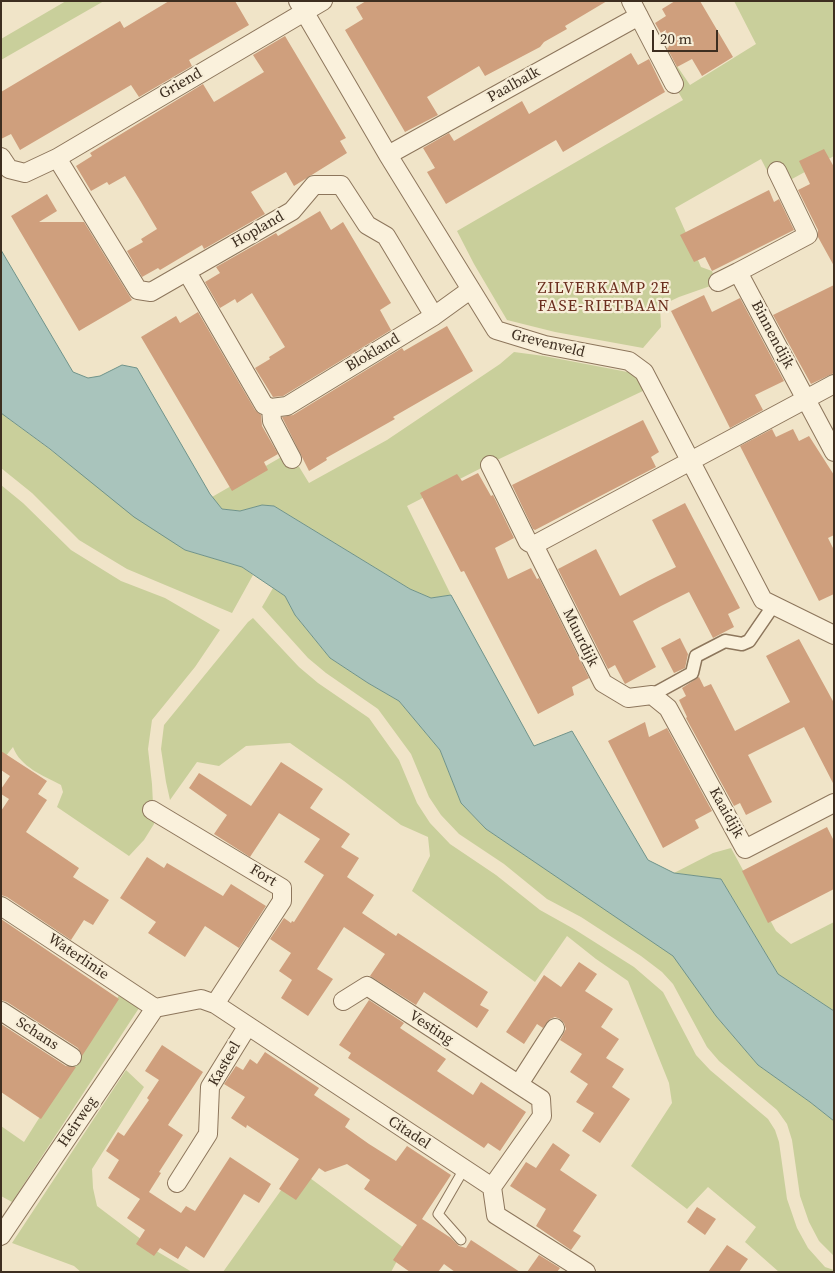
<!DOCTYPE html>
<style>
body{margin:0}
#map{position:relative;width:835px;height:1273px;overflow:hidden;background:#f0e4c8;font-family:"Source Serif 4",serif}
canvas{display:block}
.frame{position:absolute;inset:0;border:2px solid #3d2e20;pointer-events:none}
.scale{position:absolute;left:652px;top:30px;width:66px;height:22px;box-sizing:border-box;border:2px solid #3d2e20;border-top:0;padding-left:6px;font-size:15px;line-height:18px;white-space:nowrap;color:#3d2e20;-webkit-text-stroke:4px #f7eed8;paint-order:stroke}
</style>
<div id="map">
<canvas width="835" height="1273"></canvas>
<div class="frame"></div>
<div class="scale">20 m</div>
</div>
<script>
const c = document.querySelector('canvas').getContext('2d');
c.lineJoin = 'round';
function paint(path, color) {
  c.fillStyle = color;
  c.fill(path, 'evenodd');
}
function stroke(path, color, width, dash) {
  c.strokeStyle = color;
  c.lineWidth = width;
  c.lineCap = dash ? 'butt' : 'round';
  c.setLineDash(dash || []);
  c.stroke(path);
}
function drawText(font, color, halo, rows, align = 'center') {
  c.font = font + ' "Source Serif 4",serif';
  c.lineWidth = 4.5;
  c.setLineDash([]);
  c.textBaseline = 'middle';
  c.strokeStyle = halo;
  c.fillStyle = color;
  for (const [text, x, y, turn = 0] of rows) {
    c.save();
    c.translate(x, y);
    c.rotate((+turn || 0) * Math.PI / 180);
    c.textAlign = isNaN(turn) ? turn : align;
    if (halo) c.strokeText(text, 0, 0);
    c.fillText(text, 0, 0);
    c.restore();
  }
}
const green = new Path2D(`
 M66,1H104L1,60V39Z
 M734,1H834V156L792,179L775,186L761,159L675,208L701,267L712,271L716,284L679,297L660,306L661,327L643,348L555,332L507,320L474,264L457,231L683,100L667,73L677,66L690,85L756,44Z
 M514,352L544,356L638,374L645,390L497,460L407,506L451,595L431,598L410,589L274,506L262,505L240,511L222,509L212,497L290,452L309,483L387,440L500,364Z
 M1,413L185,550L242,567L253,575L232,613L127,569L79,540L32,493L1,468Z
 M1,485L23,503L71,550L121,581L165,598L220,630L195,667L152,720L148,749L152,784L154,824L144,840L129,856L57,807L63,792L61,785C44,776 20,767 13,747L1,762Z
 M273,588L285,596L295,615L330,658L368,683L399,701L440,750L461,803L486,829L674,956L716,1016L758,1065L810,1102L834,1121V1256L819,1241L809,1222L800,1196L792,1140L787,1124L777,1110L719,1061L707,1047L673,984L662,972L641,956L581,917L547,899L504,864L459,834L441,815L429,797L411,754L378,709L326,673L308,658L262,607Z
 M253,618L299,667L318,683L369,718L399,760L417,803L430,823L450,844L496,875L540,910L574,929L634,967L663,992L696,1055L710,1070L768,1119L775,1130L779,1142L787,1199L797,1228L808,1248L825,1267L834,1270V1272H779L745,1242L756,1227L708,1187L687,1209L631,1166L672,1103L669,1083L628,981L596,959L567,936L535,982L412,891L430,856L428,837L401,825L344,781L290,743L246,746L219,766L197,762L170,800L166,782L161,749L164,725L248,622Z
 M731,848L776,931L791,944L834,922V1011L778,974L721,879L674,873L713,853Z
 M122,991L141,1005L12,1202L1,1196V1126L24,1142L82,1050Z
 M126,1070L144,1087L92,1169L93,1188L97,1206L158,1252L192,1272H81L74,1266L12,1243Z
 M294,1172H302L404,1248L391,1272H223Z`);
const water = new Path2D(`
 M1,250L73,372L88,378L100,376L122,365L137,368L210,494L222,509L240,511L262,505L274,506L410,589L431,598L451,595L534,746L572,731L648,860L674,873L721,879L778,974L834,1011V1121L810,1102L758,1065L716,1016L673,956L486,829L461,803L440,750L399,701L368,683L330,658L295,615L285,596L242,567L185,550L134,517L50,449L1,413Z`);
const building = new Path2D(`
 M169,1H235L249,25L189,60L192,66L139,97L131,85L20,150L11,134L1,139V92L120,21L124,28Z
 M366,1H607L565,26L567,29L544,42L540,47L485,76L479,66L427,97L438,115L405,132L345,30L363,19L356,7Z
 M675,1H700L733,57L702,76L692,59L677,67L667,48L669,47L655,23L666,16L662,9Z
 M285,36L346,138L340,141L347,153L294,186L286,172L251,192L265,214L204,249L202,245L160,270L158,268L142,277L127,251L143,242L141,239L157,229L141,202L125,176L109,185L107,182L91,191L76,166L92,156L90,153L203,84L214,102L264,72L253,55Z
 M631,53L638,65L649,59L665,92L563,152L556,140L446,204L427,172L435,168L423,148L449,133L454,141L522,101L529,114Z
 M824,149L834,167V266L818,237V230L798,190L810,184L799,161Z
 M769,190L774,202L779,199L794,230L712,271L705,257L694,262L680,235Z
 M47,194L57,211L39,222H84L132,300L79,331L11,216Z
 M320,211L331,230L343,222L391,303L380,310L391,330L283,396L273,397L255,368L270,359L269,357L285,347L252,293L237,303L235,299L220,308L205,282L220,273L216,267L276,233L278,236Z
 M834,285V373L811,384L773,315Z
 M704,295L712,312L740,298L784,381L755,395L763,410L730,428L671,311Z
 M198,312L255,410L261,415L262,426L278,454L264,462L268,470L232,491L141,337L176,316L180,323Z
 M447,326L473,371L393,417L395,419L326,458L327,460L309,471L282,417L293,415L402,348L404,351Z
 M643,420L659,452L651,457L656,467L535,530L533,529L512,485Z
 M772,429L776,437L793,429L799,441L809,436L834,475V535L828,538L834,550V594L819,601L740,446Z
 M478,473L491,496L493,495L514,538L495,548L508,579L531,568L537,579L539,578L589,678L572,687L574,695L538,714L464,571L461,572L420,493L457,474L462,481Z
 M685,503L740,608L728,614L734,627L713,638L689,592L661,606L633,621L656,667L625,684L615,665L608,669L558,569L596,549L620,596L648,581L676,567L652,520Z
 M680,638L688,654L685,668L674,673L661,648Z
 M799,639L834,703V785L804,727L748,755L772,802L746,815L740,803L734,806L686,718L687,717L679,700L686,696L682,688L699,677L704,687L711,684L735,731L790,702L766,656Z
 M645,722L649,737L667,728L712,811L695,820L699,828L663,848L608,741Z
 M1,751L47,781L38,794L47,800L26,832L79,868L73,877L109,900L93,925L84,920L71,940L7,897L1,895V811L9,799L1,794V789L10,776L1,770Z
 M281,762L323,789L310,808L350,834L341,847L359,858L347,877L374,895L362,913L396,936L398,933L488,992L480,1005L489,1010L477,1028L424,992L416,1005L370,976L385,954L344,927L317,969L333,979L308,1016L281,998L292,980L279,971L291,953L270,939L284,918L291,923L292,921L294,922L324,875L304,862L320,839L279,813L250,857L214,834L227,815L189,788L199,773L251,806Z
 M827,827L834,841V889L768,923L742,871Z
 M147,857L164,868L167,863L223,896L231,884L266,906L239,948L205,926L185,957L148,933L156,922L120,898Z
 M1,919L119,999L82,1056L78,1048L7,1002L1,1000Z
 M579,962L597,974L585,991L613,1009L601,1027L619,1039L606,1058L624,1069L612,1087L630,1099L600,1143L582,1131L594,1113L576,1102L588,1084L570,1072L582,1054L560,1040L566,1029L564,1023L560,1019L555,1017L550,1019L543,1028L537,1024L524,1044L506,1032L544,975L561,987Z
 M369,1000L404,1023L400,1028L446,1059L437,1071L473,1095L481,1082L526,1112L500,1151L488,1143L484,1148L348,1058L351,1053L339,1045Z
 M1,1024L66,1066L76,1067L41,1119L1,1092Z
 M162,1045L203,1072L168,1125L183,1135L159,1172L161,1173L149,1192L181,1213L186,1206L195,1211L230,1157L271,1184L259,1203L244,1194L204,1258L186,1246L178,1259L160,1248L154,1256L136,1244L145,1230L127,1218L140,1199L108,1178L119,1160L106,1151L118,1132L124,1136L149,1100L147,1098L159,1080L145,1071Z
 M265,1052L319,1088L314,1095L350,1119L345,1127L369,1144L396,1161L407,1146L451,1175L422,1219L451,1238L459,1246L466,1248L471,1240L520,1272H455L444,1264L438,1272H410L393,1260L417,1225L364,1189L370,1180L347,1164L325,1172L319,1168L296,1200L279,1189L299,1159L247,1125L246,1128L231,1118L245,1097L224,1084L236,1066L243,1070L250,1059L257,1064Z
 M553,1143L570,1155L560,1170L597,1195L573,1231L581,1236L571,1250L536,1226L546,1209L510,1186L526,1162L536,1168Z
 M697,1207L716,1219L705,1235L687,1222Z
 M727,1245L748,1259L739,1272H708Z
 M539,1255L560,1268L557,1272H527Z`);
const service = new Path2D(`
 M461,1240L438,1214L464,1169`);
const pedestrian = new Path2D(`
 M652,695L692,673L696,656L725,641L742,644L749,641L773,606`);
const minor = new Path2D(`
 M298,1L388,155L496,330L545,345L629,361L644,372L763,600L834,635
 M631,1L674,84
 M388,155L639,16
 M1,157L9,169L25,173L57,158L323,1
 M57,158L138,290L151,292L292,211L314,185H341L367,225L386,236L434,316
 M777,171L808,235L738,272L834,452
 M187,272L264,405L271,408L287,406L434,316L470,290
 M718,282L738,272
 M271,408L272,421L292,459
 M490,465L528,542L534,545L603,683L628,698L652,695L668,708L745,849L834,803
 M534,545L834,384
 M152,810L282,888V901L215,1004
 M1,906L155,1008
 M343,1001L367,986L541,1099L542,1116L492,1187
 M155,1008L201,999L215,1004L492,1187L496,1215L586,1272
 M1,1011L72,1057
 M519,1084L555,1028
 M177,1183L208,1134L210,1087L247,1027
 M1,1236L155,1008`);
const streetNames = [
 ["Griend",181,84,-30],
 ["Paalbalk",514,85,-29],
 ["Hopland",258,230,-30],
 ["Binnendijk",772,335,62],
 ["Grevenveld",548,344,14],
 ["Blokland",373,353,-31],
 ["Muurdijk",580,638,64],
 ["Kaaidijk",726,813,61],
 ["Fort",263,876,31],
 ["Waterlinie",78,957,34],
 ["Vesting",431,1028,33],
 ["Schans",37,1034,33],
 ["Kasteel",225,1064,-60],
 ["Heirweg",78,1122,-56],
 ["Citadel",409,1133,33]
];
const neighbourhoodNames = [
 ["ZILVERKAMP 2E",604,289],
 ["FASE-RIETBAAN",604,307]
];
paint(green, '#c9cf9b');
paint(water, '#a9c4bc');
stroke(water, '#6f938a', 1);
paint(building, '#cf9f7d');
stroke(service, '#8d765c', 11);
stroke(pedestrian, '#8d765c', 15);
stroke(minor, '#8d765c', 20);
stroke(service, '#faf1dc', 9);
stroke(pedestrian, '#faf1dc', 12);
stroke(minor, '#faf1dc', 18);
drawText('15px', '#3d2e20', '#f7eed8', streetNames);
c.letterSpacing = '1px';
drawText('16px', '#6b2e1e', '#f7eed8', neighbourhoodNames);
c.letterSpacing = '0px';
</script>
